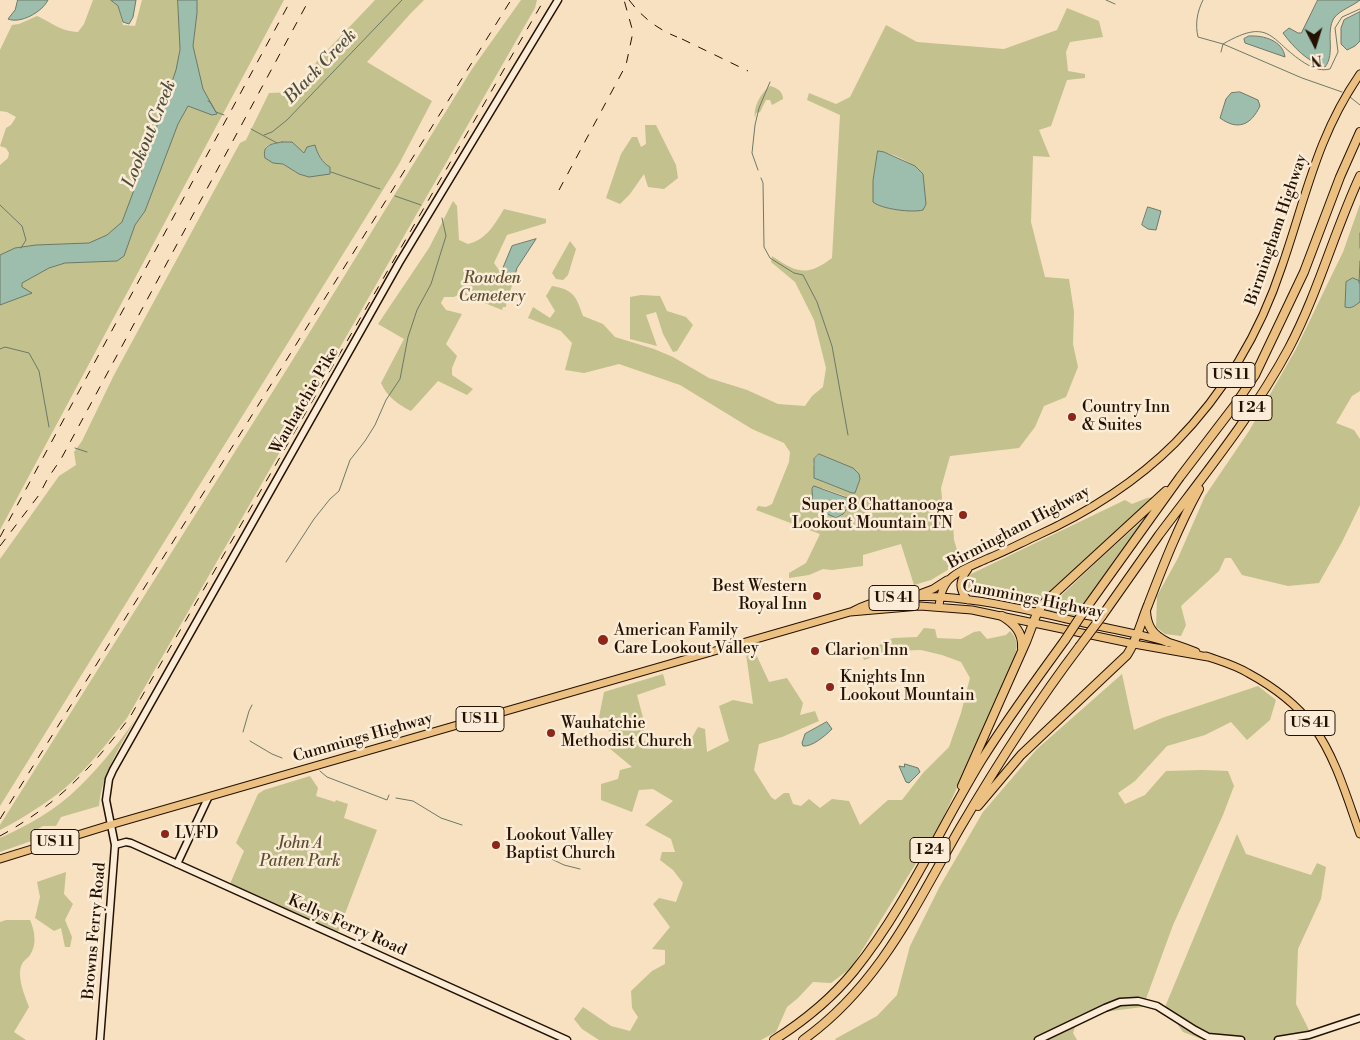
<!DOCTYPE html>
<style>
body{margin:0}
#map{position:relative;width:1360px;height:1040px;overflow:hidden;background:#f7e1c0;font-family:"Libre Bodoni",serif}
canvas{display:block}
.north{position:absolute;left:1290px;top:20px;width:50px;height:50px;-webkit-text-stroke:4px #faecd6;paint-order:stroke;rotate:175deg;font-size:14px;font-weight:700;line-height:20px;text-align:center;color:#241100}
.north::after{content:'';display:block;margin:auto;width:18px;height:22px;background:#241100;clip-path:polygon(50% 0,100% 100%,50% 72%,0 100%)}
</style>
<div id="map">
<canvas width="1360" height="1040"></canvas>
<div class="north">N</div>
</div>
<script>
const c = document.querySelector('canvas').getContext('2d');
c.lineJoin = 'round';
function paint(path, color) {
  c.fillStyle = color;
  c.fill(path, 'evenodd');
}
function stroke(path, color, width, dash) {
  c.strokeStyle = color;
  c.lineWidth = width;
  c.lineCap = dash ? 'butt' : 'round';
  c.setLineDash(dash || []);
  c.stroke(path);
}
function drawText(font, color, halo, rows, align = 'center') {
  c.font = font + ' "Libre Bodoni",serif';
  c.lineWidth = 5;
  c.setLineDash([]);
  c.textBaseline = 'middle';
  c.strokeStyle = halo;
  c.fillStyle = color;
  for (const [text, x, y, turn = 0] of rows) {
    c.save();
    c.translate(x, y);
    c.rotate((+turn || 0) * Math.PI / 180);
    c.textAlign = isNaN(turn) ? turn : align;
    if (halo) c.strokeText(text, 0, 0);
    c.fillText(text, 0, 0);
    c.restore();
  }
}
const green = new Path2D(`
 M93,0H111L118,6L123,25L135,26L142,0H284L0,530V165L8,158L9,153L6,148L0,146L6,128L11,125L16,117L7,112L0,111V50L12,25L19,24L37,16C53,23 59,31 78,32L84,24Z
 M375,0H424L411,13L367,62L432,101L399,164L0,806V559L59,476L76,465L74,452L82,441L114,375L240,143L246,140L269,93L296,92L318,60ZM282,142H292C301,153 304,153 317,153L325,164L330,167L299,174L283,164H279L265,148L268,145Z
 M521,0H537L535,8L127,718C108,742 88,768 65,788C45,804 23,818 0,830V825L287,369L472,69Z
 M1067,8L1099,21L1103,37L1070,42L1066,52L1068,71L1085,74V78L1067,80L1051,126L1039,130L1050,157L1033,156L1031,222L1045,277L1069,279L1074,312L1073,344L1078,367L1066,397L1044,406L1035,427L1019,448L950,456L941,488L943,509L953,524L954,540L958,553L981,545V550L931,580L914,585L901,544L863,555V566L832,570L823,569L809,575L789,578V573L806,563L820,534L756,510L758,506L766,507L772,504L789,462L790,452L784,443L752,429L680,385L619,364L584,373L565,370L572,343L561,331L528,318L533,307L550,318L555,311L546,296L552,286C574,290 576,296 583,316L603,324L615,337L654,349L673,357L709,378L747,390L778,404L805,406L812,396L823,387L826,368L814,320L795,282L771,262L772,256C797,273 807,277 832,258L840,115L807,100L809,93L836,104L850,97L886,25L917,42L1004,49L1057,30ZM878,151C893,153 912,162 922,174L873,202V181ZM819,454L853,468L859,474L860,479L857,488L852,493L823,482L813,464L816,456ZM822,488L845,496L848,507L840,517L820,511L813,507L812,489Z
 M770,86C777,88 783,91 783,99L772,105L770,100H766L760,112L756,113L755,118C753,106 762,92 770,86Z
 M645,125H656L676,165L678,178L664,189L648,187L644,174L630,194L620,204L606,198L621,154L632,137H637L641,147L646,144Z
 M453,201L457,206L459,240L468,244C486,240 495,224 504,209L546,219V223L507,235L494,263L501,273L515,279L507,298L506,307H503L502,310L465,295V294L462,293L454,297H444L441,303L446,310L462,314L446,344L457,356L452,368V375L473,389L467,395L438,381L411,411C399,405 387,397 381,383L404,339L378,324L429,248Z
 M1360,204V391L1352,396L1336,423L1354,430L1360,439V505L1342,542L1319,583L1288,586L1242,575L1231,558H1225L1219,571L1181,606L1186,625L1181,636L1165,634L1156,627L1157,596L1178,558L1205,496L1249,431L1296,349L1343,252Z
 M570,241L576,249L568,275L563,280L556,279L552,273Z
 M641,295L660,296L667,311L686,317L693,325L677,351L673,352L663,334L656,312L646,315L657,346L630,339V297Z
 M1154,497L1041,601L1031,603L969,591L966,578L971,574L1125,500L1132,504L1147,498Z
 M1150,514L1075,617L1046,610L1104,555Z
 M924,628L935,629L937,638L961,639L974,632L980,631L987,639L1006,635L1010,631C1021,642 1016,651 1013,664L941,823L851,968L831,983L813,982L798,998L787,1007L776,1032L761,1040H599L582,1029L574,1019L583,1007L611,1026L630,1031L638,1017L632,1008L631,991L652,971L665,964V950L652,949L670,927L653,904L659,898L676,902L683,883L673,870L660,860L662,852H675L671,839L645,825L673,801L653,789L639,790L632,812L601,800V784L618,779L620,770L632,767L603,743L605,739H619L598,722L604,692L663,674L666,685L637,695L645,725L643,741L662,742L671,739L685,750L698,727L705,729L707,752L729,741L719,706L733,700L753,704L746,654L755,652L769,682L787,678L803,703L800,715L815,711L819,721L782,737L759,744L754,770L771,797L775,800L784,793H789L793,804L801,806L809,799L820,808L832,799L849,801L860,825L888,800H902L923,773L949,747L961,713L970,678L961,662L942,655L921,650L890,651L864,660L862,654L893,638L917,637Z
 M1122,674L1134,730L1162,718L1258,686L1276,700L1270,720L1247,740L1231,722L1205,735L1167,746L1135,781L1118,793L1125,804L1145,795L1166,771L1203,770L1228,771L1234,786L1223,815L1173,925L1143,1007L1079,1015L1073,1033L1077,1040H836L835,1039L877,1016L897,995L910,946L940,886L983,812L1037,749Z
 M135,720C119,748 102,774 99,806L61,817L56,826H43L36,830L34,840L0,852V838C27,826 57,809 78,788C99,768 118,744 135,720Z
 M310,776L318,788L316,796L335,802L336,800L348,804L344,818L377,830L338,932L230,884L244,851L236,843L258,794L264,790Z
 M1237,834L1246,854L1311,875L1317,863L1326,867L1321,899L1298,949L1296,1004L1313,1038L1303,1040H1204L1183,1032L1165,1007Z
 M66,872L64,894L73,904L65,920L72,937L70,947H65L61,928L54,931L35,918L40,897L37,882Z
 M6,920H30C35,931 37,945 30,955C28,958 23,961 22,964C16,976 25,996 29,1007L14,1032L26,1040H0V922Z`);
const water = new Path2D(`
 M18,0H48C42,12 21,24 8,19L15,10Z
 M111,0H136L133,17L129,24L123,22L118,6Z
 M178,0H197V13L193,46L203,89L217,114L212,115L188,106L178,124L145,211L135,225L124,256L117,261L65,263L49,268L22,283V287L32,293L0,305V255L15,248L36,245L89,243L107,235L122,222L146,158L176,70L180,50Z
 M1318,0H1360C1353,6 1340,10 1334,18C1325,33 1336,53 1325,67C1308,62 1293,47 1283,33L1289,28L1298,33H1301Z
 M1360,12V41L1355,46L1347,50L1341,44V28L1344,20Z
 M1249,36C1264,35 1283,41 1285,57L1245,43L1244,39Z
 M1240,92L1258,100L1260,106C1251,125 1238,131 1220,118L1226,99L1231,93Z
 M282,142H292L304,153L307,147L315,145C317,153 322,163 330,167V174L309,177L299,174L283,164L273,163L265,158C262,145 271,144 282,142Z
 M878,151L884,152L915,166L923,174L926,204L923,210C912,213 881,209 873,202V181Z
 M1148,207L1161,211L1156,230L1148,229L1142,225Z
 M536,239L517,268L515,275L512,276L502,270L512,246Z
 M1353,278L1360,281V302C1354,306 1352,309 1345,307L1346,282Z
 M819,454L853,468L859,474L860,479L855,493H852L814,478V459Z
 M814,486L850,499L851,503L843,514L836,518L813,507L812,489Z
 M827,722L832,729C825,736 812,747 803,746L802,743L805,734Z
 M905,764L918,768L920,772L909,783L906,782L899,766L904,767Z`);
const stream = new Path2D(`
 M1106,0L1115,4
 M1203,0C1197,12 1195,24 1198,37L1223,44L1302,78L1342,92
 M1221,52L1223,44C1273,15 1270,43 1308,65C1317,69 1321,71 1330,69L1338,52L1335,28L1342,17L1360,9
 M1350,97L1360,105
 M208,101L210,102L216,112L224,115
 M251,129L277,143
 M264,135L272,132L287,120L402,0
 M758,170L752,153L755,125L759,108L770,82
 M331,172L380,189
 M761,178L763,183L764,247L770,258L794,273L803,275L817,302L832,346L848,435
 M395,196L421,205
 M0,205L22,226L26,240L21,248
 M1360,233V248
 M1359,283L1360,261
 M0,349L5,347L29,353L39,371L49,427
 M75,448L87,452
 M286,562L314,519L330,499L339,491L350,460L365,441L375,425L386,400L400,379L408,337L417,310L431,284L446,236L442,218
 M243,732L249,711L252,705
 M250,741L272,754L282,758
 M320,771L327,777L387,800L389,795
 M396,798L413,801L441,818L462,825
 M537,852L564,865L580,869`);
const secondary = new Path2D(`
 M115,845L126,842L131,843L567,1040
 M177,864L208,798
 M100,1040L115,845L106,800L109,779L113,770L399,263L558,0
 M1038,1040L1105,1008L1120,1002L1138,1001L1157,1006L1195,1030L1208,1037L1241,1040
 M1278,1040L1309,1035L1360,1018`);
const primary = new Path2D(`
 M968,569C959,581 958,589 968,600
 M917,595L933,589L947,580
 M939,607C940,595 943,584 952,577C963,568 976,564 989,558C1004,552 1019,544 1034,537C1085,514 1135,483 1175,443C1224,393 1260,333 1282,266C1306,197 1317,136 1360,74
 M853,611C914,578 1024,610 1089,624C1124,632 1163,638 1196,652
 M1206,656C1220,661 1235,665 1248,673C1272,686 1297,705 1313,726C1336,758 1347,798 1360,834
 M0,859L110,825L850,612L920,606L972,610L1134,644L1208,657`);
const highway = new Path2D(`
 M1084,611L1180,477L1235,405L1255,375L1304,272L1340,177L1360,132
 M1146,611C1147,627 1153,635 1167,642
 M1002,616C1015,624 1023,633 1022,648
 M1102,616C1121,589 1140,562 1159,535C1204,475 1253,415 1289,348C1318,293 1334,232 1360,176
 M962,786L1026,642L1037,613L1043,604L1166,491
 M978,806L1021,755L1127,655C1137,640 1141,622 1148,605C1163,566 1178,527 1199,489
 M774,1040C804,1021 832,998 854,971C905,908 939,830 981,761C1007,719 1036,680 1065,640
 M803,1040C879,986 915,906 960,828C997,765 1035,705 1079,647`);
const rail = new Path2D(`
 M629,0C642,17 657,29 677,37
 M682,39L748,71
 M559,190L626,65L633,32L624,0
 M0,537L291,0
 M0,546L39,495L48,478L61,459L309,0
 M0,819L511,0
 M0,836C58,804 91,769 130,717L544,0`);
const highwayBridge = new Path2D(`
 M1065,640L1084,611
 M1079,647L1102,616`);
const markers = [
 [1072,417,5,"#8f2418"],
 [963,515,5,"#8f2418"],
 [817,596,5,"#8f2418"],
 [603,640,6,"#8f2418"],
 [815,651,5,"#8f2418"],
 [830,687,5,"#8f2418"],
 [551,733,5,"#8f2418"],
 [165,834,5,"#8f2418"],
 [496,845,5,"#8f2418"]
];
const shields = [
 [1231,375,48],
 [1252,408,40],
 [894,598,50],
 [480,719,48],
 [1310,723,50],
 [55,842,48],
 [930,850,40]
];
const shieldNames = [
 ["US 11",1231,375],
 ["I 24",1252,408],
 ["US 41",894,598],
 ["US 11",480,719],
 ["US 41",1310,723],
 ["US 11",55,842],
 ["I 24",930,850]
];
const streetNames = [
 ["Birmingham Highway",1277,230,-71],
 ["Wauhatchie Pike",305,401,-60],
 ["Birmingham Highway",1019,528,-28],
 ["Cummings Highway",1033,600,11],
 ["Cummings Highway",363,738,-16],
 ["Kellys Ferry Road",347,926,24],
 ["Browns Ferry Road",95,931,-85]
];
const parkNames = [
 ["Rowden",492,279],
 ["Cemetery",492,297],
 ["John A",300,844],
 ["Patten Park",300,862]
];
const poiNames = [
 ["Country Inn",1082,408],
 ["& Suites",1082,426],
 ["Super 8 Chattanooga",953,506,"right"],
 ["Lookout Mountain TN",953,524,"right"],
 ["Best Western",807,587,"right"],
 ["Royal Inn",807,605,"right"],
 ["American Family",614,631],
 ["Care Lookout Valley",614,649],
 ["Clarion Inn",825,651],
 ["Knights Inn",840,678],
 ["Lookout Mountain",840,696],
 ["Wauhatchie",561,724],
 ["Methodist Church",561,742],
 ["LVFD",175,834],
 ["Lookout Valley",506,836],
 ["Baptist Church",506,854]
];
const waterNames = [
 ["Black Creek",321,67,-46],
 ["Lookout Creek",150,134,-68]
];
paint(green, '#c3c18d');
paint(water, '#9ebead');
stroke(water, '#6d7968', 1);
stroke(stream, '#6d7968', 1);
stroke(secondary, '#241100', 9);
stroke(primary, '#241100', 9);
stroke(highway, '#241100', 10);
stroke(secondary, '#faecd6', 6);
stroke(primary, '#ecc080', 7);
stroke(highway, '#ecc080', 8);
stroke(rail, '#241100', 1, [9, 9]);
stroke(highwayBridge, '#241100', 10, []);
stroke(highwayBridge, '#ecc080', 8);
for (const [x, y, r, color] of markers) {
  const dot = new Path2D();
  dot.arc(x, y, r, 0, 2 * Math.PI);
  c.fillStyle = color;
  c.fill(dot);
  stroke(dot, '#faecd6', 2);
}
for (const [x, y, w] of shields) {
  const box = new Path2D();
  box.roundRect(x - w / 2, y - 12.5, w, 25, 4);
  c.fillStyle = '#faecd6';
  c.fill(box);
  stroke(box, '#241100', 1);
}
drawText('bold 15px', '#241100', null, shieldNames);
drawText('16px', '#241100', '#faecd6', streetNames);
drawText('italic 16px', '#5c4f31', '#faecd6', parkNames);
drawText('16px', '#241100', '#faecd6', poiNames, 'left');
drawText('italic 18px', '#4f4e3d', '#faecd6', waterNames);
</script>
